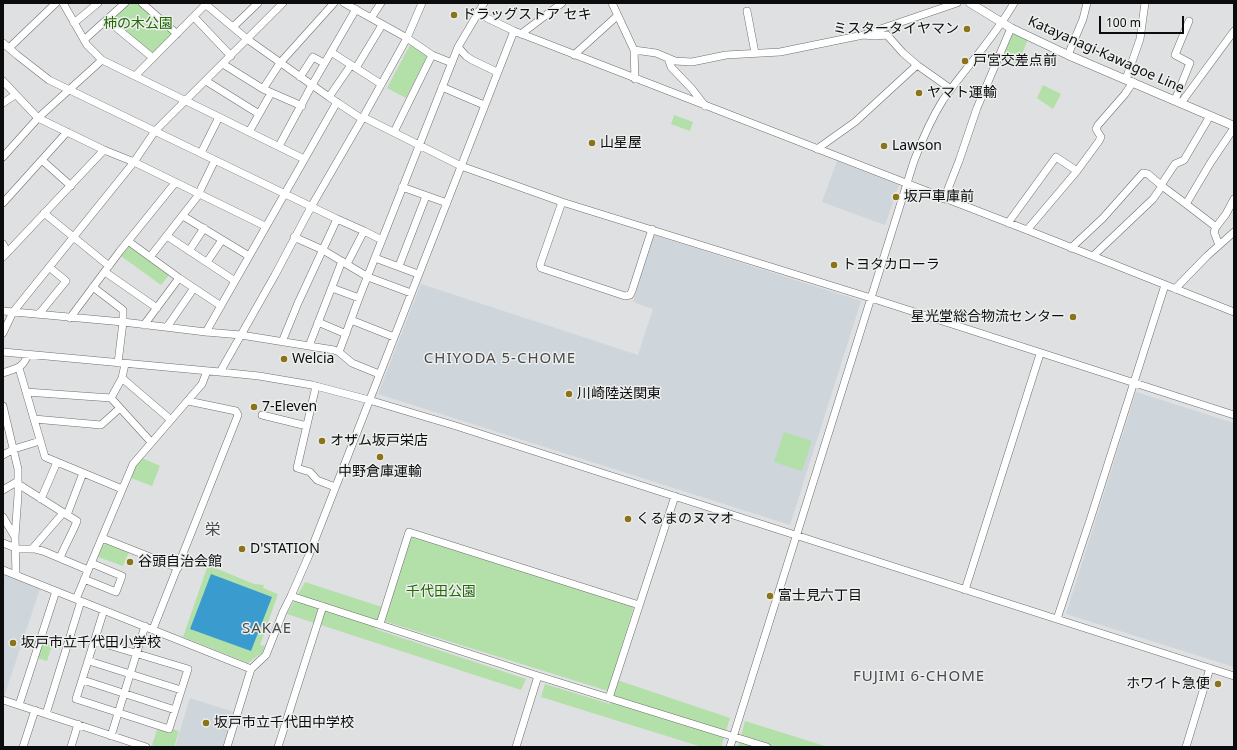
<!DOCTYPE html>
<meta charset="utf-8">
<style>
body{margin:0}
#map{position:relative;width:1237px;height:750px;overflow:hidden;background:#dfe0e1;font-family:"Noto Sans",sans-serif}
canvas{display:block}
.frame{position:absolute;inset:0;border:4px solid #0c0c0c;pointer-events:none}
.scale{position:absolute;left:1099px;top:16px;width:85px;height:18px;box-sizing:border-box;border:2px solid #0c0c0c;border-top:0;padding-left:5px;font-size:12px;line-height:14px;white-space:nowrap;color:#0c0c0c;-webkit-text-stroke:3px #edeeee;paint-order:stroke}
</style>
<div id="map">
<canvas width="1237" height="750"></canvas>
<div class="frame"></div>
<div class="scale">100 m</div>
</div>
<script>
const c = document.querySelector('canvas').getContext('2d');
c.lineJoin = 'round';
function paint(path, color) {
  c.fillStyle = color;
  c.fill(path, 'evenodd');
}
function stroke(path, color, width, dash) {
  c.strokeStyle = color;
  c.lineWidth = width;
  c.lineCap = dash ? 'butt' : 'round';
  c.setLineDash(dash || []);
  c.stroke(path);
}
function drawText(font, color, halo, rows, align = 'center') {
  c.font = font + ' "Noto Sans","Noto Sans JP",sans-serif';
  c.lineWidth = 3;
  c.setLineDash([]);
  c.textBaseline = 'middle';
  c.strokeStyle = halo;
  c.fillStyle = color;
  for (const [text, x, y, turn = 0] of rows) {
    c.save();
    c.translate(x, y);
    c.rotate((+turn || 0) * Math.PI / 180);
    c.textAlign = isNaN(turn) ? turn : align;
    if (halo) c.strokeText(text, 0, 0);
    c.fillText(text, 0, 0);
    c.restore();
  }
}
const built = new Path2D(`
 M837,161L899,185L885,225L822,202Z
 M654,235L861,301L790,525L378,394L421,284L638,355L653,309L633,302Z
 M1136,392L1234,423V667L1066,614Z
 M3,574L40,589L4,697H3Z
 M190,698L234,712L223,747H175Z`);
const green = new Path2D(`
 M128,3H137L172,33V35L153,54L111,19Z
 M1011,32L1028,39L1018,64L1000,56Z
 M410,45H412L428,54L406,98L387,88Z
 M1043,85L1061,94L1053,109L1037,98Z
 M674,115L693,122L690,131L671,124Z
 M128,246H131L170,274L161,285L121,256Z
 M784,432L812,441L802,471L774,462Z
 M142,458L160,466L152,486L131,478L135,467Z
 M410,534L634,606L608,691L384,621Z
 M107,544L129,552L123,566L98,557L103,545Z
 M208,565L254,584L264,585L263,588L278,594L260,645L265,646L263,652L248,663L183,637Z
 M305,582L382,607L375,629L526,679L521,690L287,614Z
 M43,641L52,645L47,661L37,658Z
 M617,680L730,718L721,747H702L541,697L545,684L610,704Z
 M745,721L828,747H738Z
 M158,727L171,732L172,729L179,731L174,747H157L152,745Z`);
const water = new Path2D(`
 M211,574L272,597L251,651L190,629Z`);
const minor = new Path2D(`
 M63,3L87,45L102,60L219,117L201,153
 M142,3L177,34
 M204,3L247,39L329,97L362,119
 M344,3L407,38L432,55L452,63
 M612,3L634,50L635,79
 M747,11L755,53
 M478,12L487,18L514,31L1027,230L1234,312
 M194,17L231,56
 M371,18L381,3
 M107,20L153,58
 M74,23L98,3
 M233,27L258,3
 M521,34L562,3
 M84,40L125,3
 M3,43L17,55L49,80L337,219L298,303L282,342
 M458,47L466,56L472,60L497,72
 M9,48L56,3
 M634,50L656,53L675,61L692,62L726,55L780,52L863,35
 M331,52L381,84
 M574,55L617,16
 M1068,55L1083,19L1087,3
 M668,58L671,67L692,89L705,106
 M223,64L263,89L302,106
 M917,65L903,53L887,35L875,36L863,35L957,3
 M356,68L382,25
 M135,76L206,4
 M300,77L313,57L324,63
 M1126,79L1140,39L1145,3
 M3,81L38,118L104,150L134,162L265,226
 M206,81L259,114
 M312,85L356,9
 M442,87L484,105
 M263,89L280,63L334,3
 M271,93L249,132L304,159
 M329,97L351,65
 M1175,100L1190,63L1175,55L1189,21
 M3,103L15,95
 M1181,103L1234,31
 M219,117L249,132
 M363,117L461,166L562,202L871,298L1234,415
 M394,132L432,55
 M279,146L312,85
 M817,149L855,122L917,65L951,89
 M3,157L38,118L102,60
 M43,161L71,186
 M1077,171L1099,141L1101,137L1096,129L1098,125L1125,94L1133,82
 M1161,185L1175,164L1184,160L1210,116
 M1162,186L1186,204
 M402,187L447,203
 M944,199L959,161L977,108L1011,28
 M562,202L540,265L541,268L625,296L630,295L632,291L652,229
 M3,203L67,132
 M44,213L109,266
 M183,216L249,256
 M337,219L364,231
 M1008,223L1056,157L1077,171L1027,230
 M1216,227L1186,204L1211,162L1234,128
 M167,236L235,281
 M294,237L323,250L368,277L411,293
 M128,241L179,278L221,306
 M3,244L7,252
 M1219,245L1214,232L1216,227L1226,214L1234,199
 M1071,248L1103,218L1143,173L1148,174L1162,186L1153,199L1093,256
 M189,251L204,228
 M3,257L104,150
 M150,257L197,197L215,160
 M375,258L418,274
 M207,262L222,240
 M347,264L364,231L382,240
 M399,266L426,196
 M105,272L157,308
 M332,288L359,298L458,47L484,3
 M1175,289L1207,256L1234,232
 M3,311L123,322V310L93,287
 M39,314L66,281L49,267
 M70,318L120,251L175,183
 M351,320L394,337
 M318,322L346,334
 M144,325L179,278
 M167,327L194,288
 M206,332L337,102
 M3,333L13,312L134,162L155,131L283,3
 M309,346L342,261
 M3,352L220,372L259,376L312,385L369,400L456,426L1234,676
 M339,352L359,298
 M118,363L123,322L206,332L241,335L334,350L339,352L352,363L379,374
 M19,368L45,457L122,489
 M220,372L275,275L311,207L362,119L407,38L422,3
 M3,373C16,368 23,369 28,354
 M122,378L171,420
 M316,386L297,468L310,472L317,480L335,487
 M26,392L111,398L151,442
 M111,398L122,378L125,364
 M3,406L18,469V495L15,537L16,575
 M262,415L307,426
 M34,419L101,425L120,408
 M3,455L14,449L40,441
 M18,484L67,515L77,521C72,534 65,545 60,558
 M3,490L18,481
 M41,499L57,462
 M67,515L83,473
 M3,517L15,537
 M102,538L178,568
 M3,543L18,549H35L43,551L88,570
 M32,549L63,513
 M3,570L251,669
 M84,579L116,592L122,576L91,563
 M965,590L1040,354
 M291,596L535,675L767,747
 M76,599L133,464L202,384L207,371
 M1057,619L1091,517L1165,285
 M380,624L409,532L639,605
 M153,629L238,415L236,411L188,401
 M95,641L188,669L169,729L76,699L104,610
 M89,661L181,690
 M83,680L175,710
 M609,698L675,496
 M3,700L146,747
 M19,705L56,591
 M46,714L81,601
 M111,736L145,626
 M23,747L35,710
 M71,747L78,724
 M227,747L251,669L266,655L283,612L291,596L309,555L514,31
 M278,747L323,606
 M516,747L538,676
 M730,747L914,161C922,140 931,119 943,100C966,67 994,38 1014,3
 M1186,747L1210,668`);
const major = new Path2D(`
 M970,3L1011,28L1068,55L1234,126`);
const markers = [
 [454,15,4,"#8b7417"],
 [967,29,4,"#8b7417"],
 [965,61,4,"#8b7417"],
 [919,93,4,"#8b7417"],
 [592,143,4,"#8b7417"],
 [884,146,4,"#8b7417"],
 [896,197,4,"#8b7417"],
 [834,265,4,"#8b7417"],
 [1073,317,4,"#8b7417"],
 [284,359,4,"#8b7417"],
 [569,394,4,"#8b7417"],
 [254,407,4,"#8b7417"],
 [322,441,4,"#8b7417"],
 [380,457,4,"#8b7417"],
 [628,519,4,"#8b7417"],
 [242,549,4,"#8b7417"],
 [130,562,4,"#8b7417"],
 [770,596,4,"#8b7417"],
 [13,643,4,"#8b7417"],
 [1218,684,4,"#8b7417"],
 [206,723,4,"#8b7417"]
];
const poiNames = [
 ["ドラッグストア セキ",462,15],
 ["ミスタータイヤマン",959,29,"right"],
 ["戸宮交差点前",973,61],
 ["ヤマト運輸",927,93],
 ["山星屋",600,143],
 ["Lawson",892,146],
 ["坂戸車庫前",904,197],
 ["トヨタカローラ",842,265],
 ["星光堂総合物流センター",1065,317,"right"],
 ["Welcia",292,359],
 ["川崎陸送関東",577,394],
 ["7-Eleven",262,407],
 ["オザム坂戸栄店",330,441],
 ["中野倉庫運輸",380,472,"center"],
 ["くるまのヌマオ",636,519],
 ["D'STATION",250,549],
 ["谷頭自治会館",138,562],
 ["富士見六丁目",778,596],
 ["坂戸市立千代田小学校",21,643],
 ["ホワイト急便",1210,684,"right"],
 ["坂戸市立千代田中学校",214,723]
];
const parkNames = [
 ["柿の木公園",138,24],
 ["千代田公園",441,592]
];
const streetNames = [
 ["Katayanagi-Kawagoe Line",1106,55,24]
];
const neighbourhoodNames = [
 ["CHIYODA 5-CHOME",500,359],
 ["SAKAE",267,629],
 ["FUJIMI 6-CHOME",919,677]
];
const quarterNames = [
 ["栄",213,530]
];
paint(built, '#ced5db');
paint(green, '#b3dfa8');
paint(water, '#3a9cce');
stroke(minor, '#6e6f70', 8);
stroke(major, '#6e6f70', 9);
stroke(minor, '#fff', 7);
stroke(major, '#fff', 8);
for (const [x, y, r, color] of markers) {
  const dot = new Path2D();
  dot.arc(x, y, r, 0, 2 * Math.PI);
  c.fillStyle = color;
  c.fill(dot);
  stroke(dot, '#edeeee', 1.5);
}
drawText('14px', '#0c0c0c', '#edeeee', poiNames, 'left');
drawText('14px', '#206a00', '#edeeee', parkNames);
drawText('14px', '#0c0c0c', '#edeeee', streetNames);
c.letterSpacing = '1px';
drawText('15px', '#494a4b', '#edeeee', neighbourhoodNames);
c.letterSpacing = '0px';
drawText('16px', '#494a4b', '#edeeee', quarterNames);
</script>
